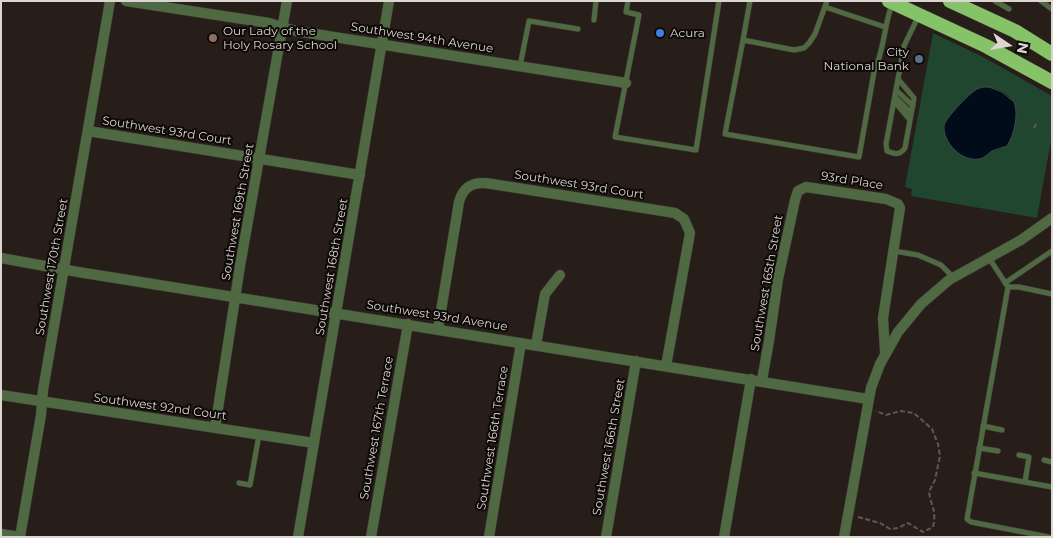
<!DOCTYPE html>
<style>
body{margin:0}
#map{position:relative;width:1053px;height:538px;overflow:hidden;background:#271d19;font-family:Montserrat,sans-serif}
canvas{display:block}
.frame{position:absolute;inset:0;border:2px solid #dcd5d2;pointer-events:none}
.north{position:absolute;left:983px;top:20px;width:50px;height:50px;-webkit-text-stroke:4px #0d0907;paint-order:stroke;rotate:102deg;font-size:14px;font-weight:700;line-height:20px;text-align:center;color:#dcd5d2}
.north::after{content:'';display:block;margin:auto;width:18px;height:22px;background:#dcd5d2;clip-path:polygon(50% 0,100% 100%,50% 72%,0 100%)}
</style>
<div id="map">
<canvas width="1053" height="538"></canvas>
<div class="frame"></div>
<div class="north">N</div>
</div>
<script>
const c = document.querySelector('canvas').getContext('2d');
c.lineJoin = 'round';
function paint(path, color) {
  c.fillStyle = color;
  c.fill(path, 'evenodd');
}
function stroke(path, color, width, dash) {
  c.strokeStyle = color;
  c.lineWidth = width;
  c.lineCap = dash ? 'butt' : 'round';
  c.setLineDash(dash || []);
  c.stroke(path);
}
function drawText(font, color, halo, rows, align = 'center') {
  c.font = font + ' Montserrat,sans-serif';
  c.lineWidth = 4;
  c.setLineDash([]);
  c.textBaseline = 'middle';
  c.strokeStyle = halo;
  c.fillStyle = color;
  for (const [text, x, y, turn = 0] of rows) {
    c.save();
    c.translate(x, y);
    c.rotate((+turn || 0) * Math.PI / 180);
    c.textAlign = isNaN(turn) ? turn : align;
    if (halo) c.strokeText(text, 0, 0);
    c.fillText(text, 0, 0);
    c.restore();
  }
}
const green = new Path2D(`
 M933,33L985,58L1052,96V135L1037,218L911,196L912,189L905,187ZM985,87C1020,89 1020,118 1008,144L1000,149L992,151L983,158L949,142L945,129C955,112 965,93 985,87Z`);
const water = new Path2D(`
 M989,87L1002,92L1014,102C1019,115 1014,135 1007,146C1002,148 996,149 992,151C987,154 985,158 979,159C962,162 943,143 944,126C945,118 970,93 977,89C981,87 985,87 989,87Z`);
const path = new Path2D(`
 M1034,128L1036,124
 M858,517L880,523L890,529L898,528L908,523L923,532L933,527C937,508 931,508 929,492L935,480L940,456L938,444L932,429L914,413L901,411L886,415L876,411`);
const service = new Path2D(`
 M628,1L626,12L639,15L615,137L696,150L719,1
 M827,1L815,34L809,43L804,48L794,50L743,40L725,134L859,157L874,72C884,51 884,26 892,4
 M995,1L1009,9
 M1041,1L1052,9
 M825,7L885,27
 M594,20L596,1
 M743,40L750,1
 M520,66L529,21L578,29
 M898,79L914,98L905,148C899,156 895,154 887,151L886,144L904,46L918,17
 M896,90L913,106
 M895,97L911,113
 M894,101L910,120
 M894,251L918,255L941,265L953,277
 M989,258L1008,287L967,519L971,522L1049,537
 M1005,283L1052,251
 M1008,287H1019L1052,294
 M983,426L1002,430
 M979,448L998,451
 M1019,455L1029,457L1025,482
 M1044,460L1052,462
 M974,473L1052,487
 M239,483L250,485L259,435`);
const minor = new Path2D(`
 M126,1L269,23L296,31L626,83
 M88,131L360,175
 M1,258L78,272L868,399
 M438,329L459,202C464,184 476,181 492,184L675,213L684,219L690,233L666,366
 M536,345L545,294L560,275
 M762,380L769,341L778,279L795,200L798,191L806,187L886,199L898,204L900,208L883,318L885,352
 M1,395L314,443
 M215,428L240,266L287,1
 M20,537L41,415L43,390L110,1
 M371,537L408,324
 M489,537L521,343
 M606,537L636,361
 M724,537L751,379`);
const tertiary = new Path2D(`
 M1,534L20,537
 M298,537L389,1
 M844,537L871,388L880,364L898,332L921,304L949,280L1021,240L1052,218`);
const trunk = new Path2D(`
 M889,1L986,46L1052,82
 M950,1L1015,31L1052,54`);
const markers = [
 [660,33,5,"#3f7fe0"],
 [213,38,5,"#8d6e63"],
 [919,59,5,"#5c6f8a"]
];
const poiNames = [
 ["Our Lady of the",223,31],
 ["Holy Rosary School",223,45],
 ["Acura",670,33],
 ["City",909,52,"right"],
 ["National Bank",909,66,"right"]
];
const streetNames = [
 ["Southwest 94th Avenue",422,38,9],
 ["Southwest 93rd Court",167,131,9],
 ["93rd Place",852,181,9],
 ["Southwest 93rd Court",579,185,9],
 ["Southwest 169th Street",238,212,-80],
 ["Southwest 170th Street",52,267,-80],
 ["Southwest 168th Street",332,267,-80],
 ["Southwest 165th Street",767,283,-80],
 ["Southwest 93rd Avenue",437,316,9],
 ["Southwest 92nd Court",160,407,8],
 ["Southwest 167th Terrace",377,428,-80],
 ["Southwest 166th Terrace",493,438,-81],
 ["Southwest 166th Street",609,447,-80]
];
paint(green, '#21462f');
paint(water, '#000c18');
stroke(water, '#424850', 1);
stroke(service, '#403733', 6);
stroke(minor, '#403733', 11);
stroke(tertiary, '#403733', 11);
stroke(trunk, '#403733', 15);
stroke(path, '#615854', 2, [5, 2.5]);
stroke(service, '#4f6943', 5);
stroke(minor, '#4f6943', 10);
stroke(tertiary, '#4f6943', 10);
stroke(trunk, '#85c268', 14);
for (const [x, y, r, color] of markers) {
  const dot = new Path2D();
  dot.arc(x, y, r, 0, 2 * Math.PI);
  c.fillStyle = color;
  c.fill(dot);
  stroke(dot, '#0d0907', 2);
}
drawText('12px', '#dcd5d2', '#0d0907', poiNames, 'left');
drawText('12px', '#dcd5d2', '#0d0907', streetNames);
</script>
